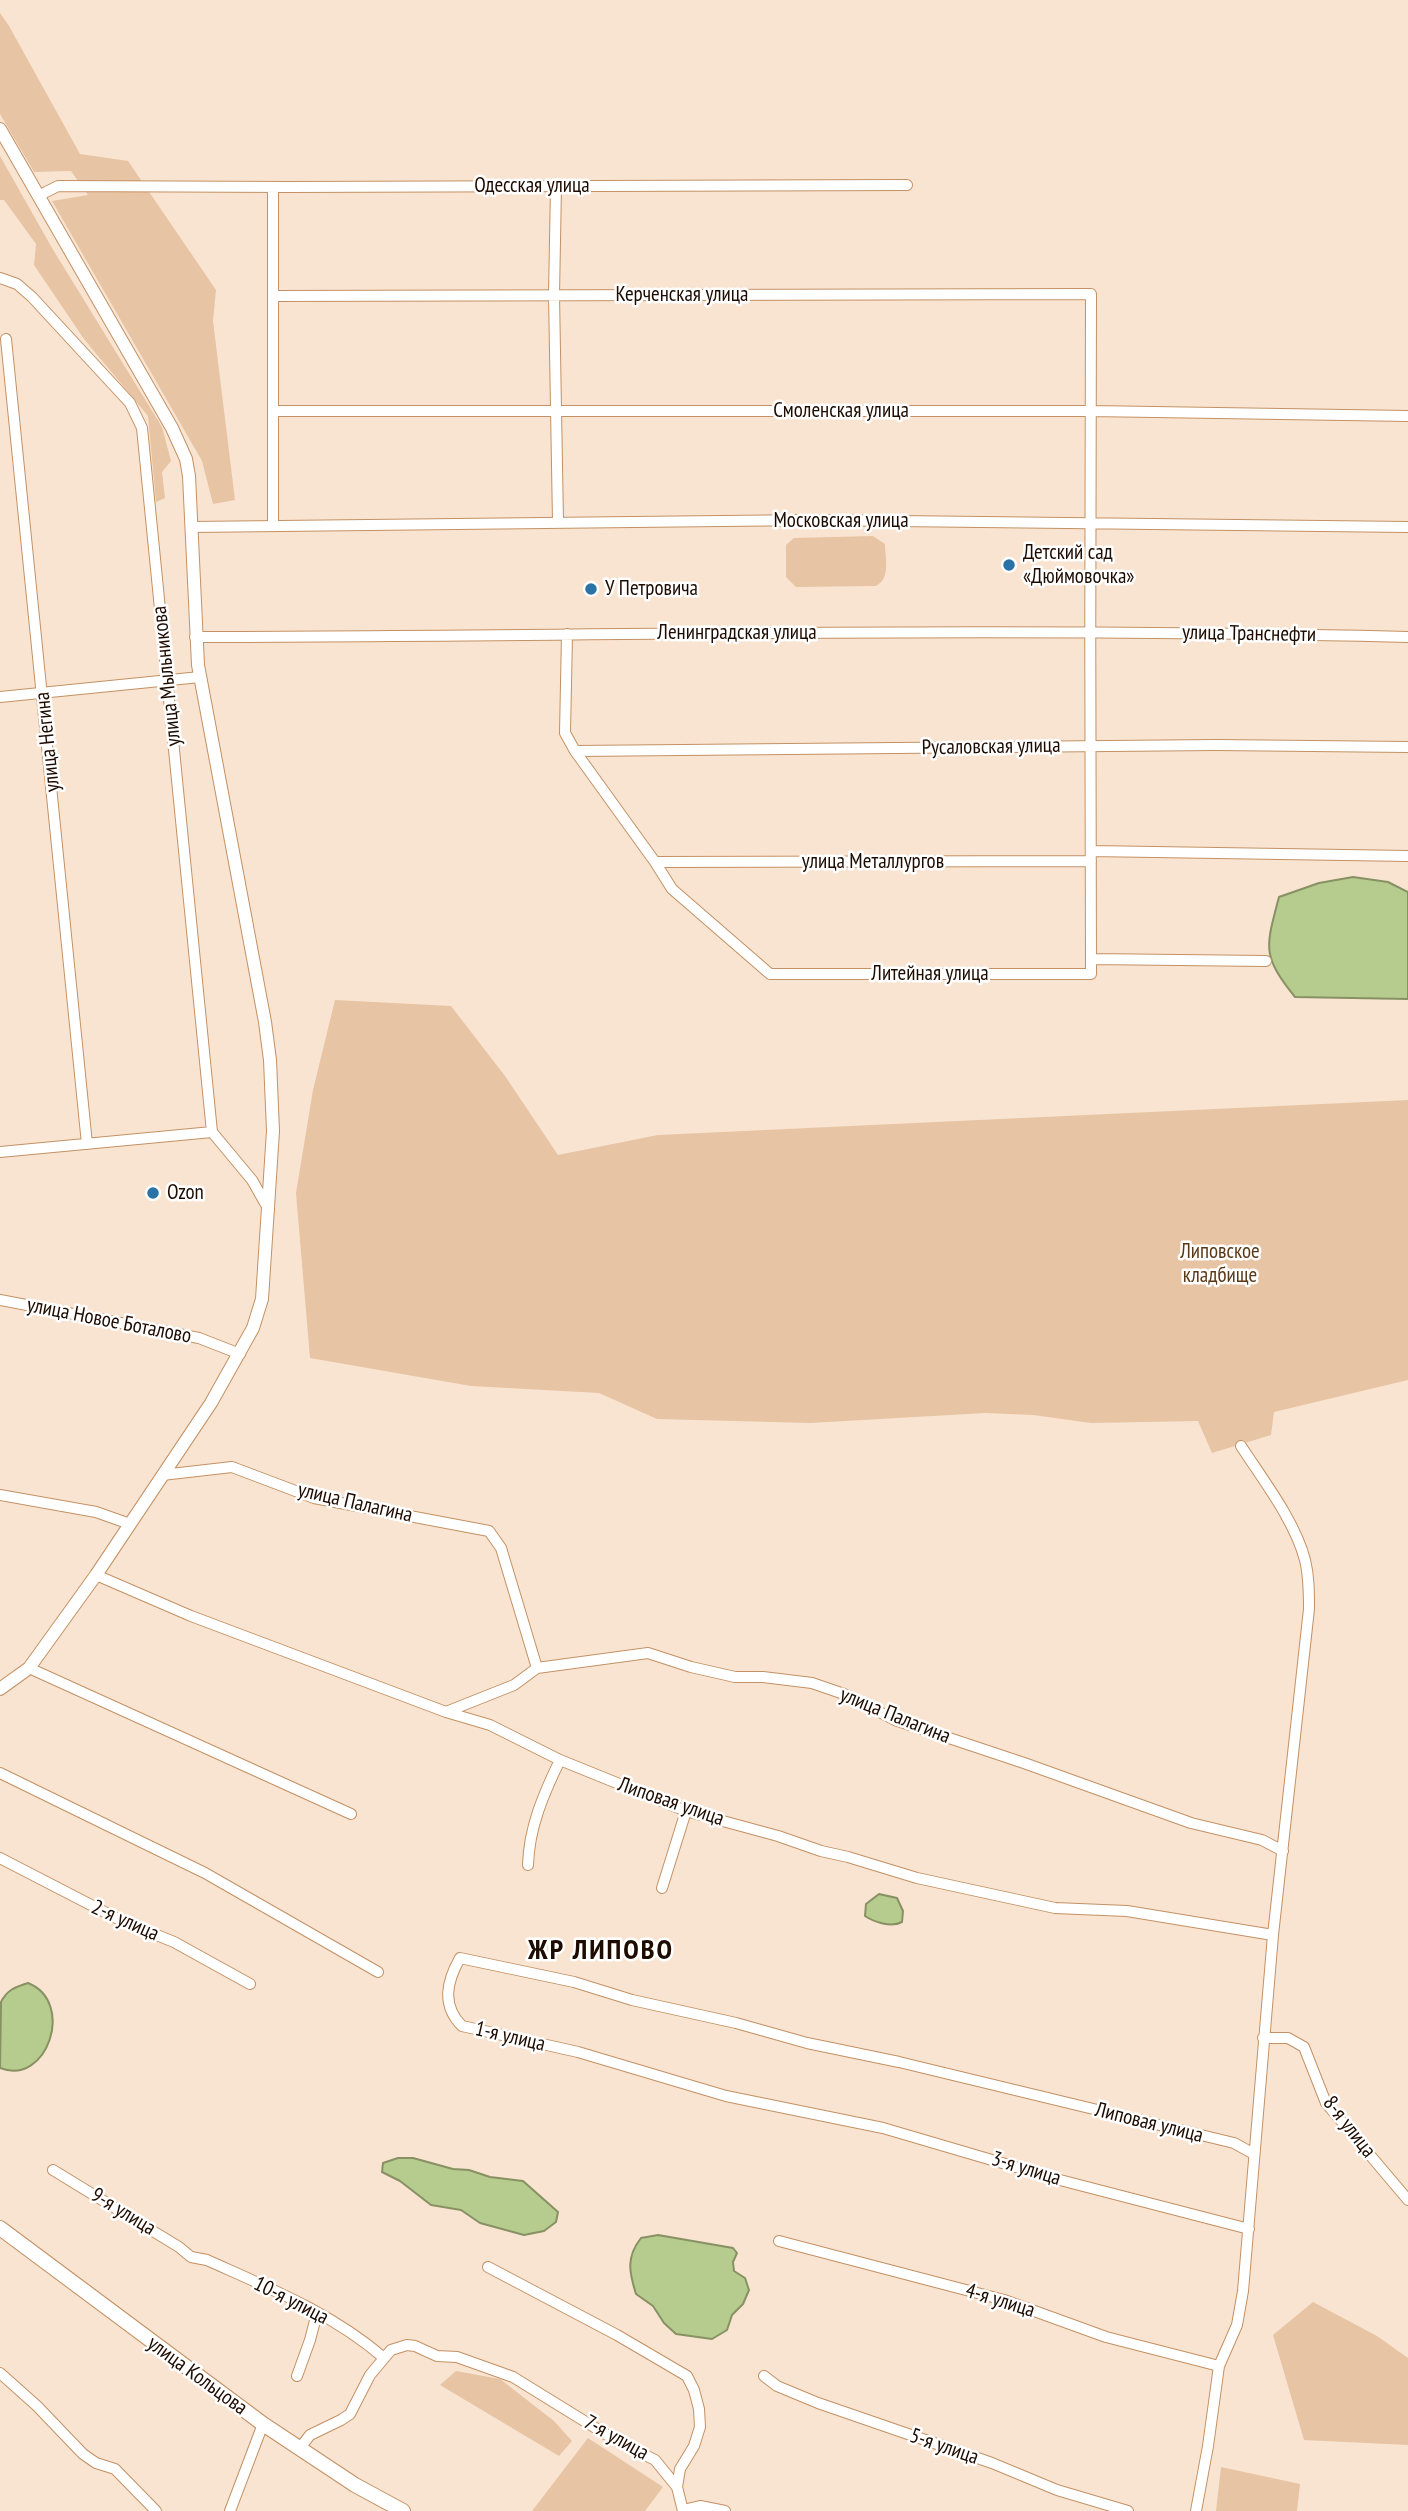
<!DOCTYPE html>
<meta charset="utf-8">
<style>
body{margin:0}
canvas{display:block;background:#f9e4d1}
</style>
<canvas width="1408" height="2511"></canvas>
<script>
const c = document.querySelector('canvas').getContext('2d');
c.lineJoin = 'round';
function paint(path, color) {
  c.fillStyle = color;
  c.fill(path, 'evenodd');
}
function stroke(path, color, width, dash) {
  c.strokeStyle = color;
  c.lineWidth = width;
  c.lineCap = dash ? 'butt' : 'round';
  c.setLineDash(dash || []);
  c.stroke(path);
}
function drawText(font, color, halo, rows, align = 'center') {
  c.font = font + ' "PT Sans Narrow",sans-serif';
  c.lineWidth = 5;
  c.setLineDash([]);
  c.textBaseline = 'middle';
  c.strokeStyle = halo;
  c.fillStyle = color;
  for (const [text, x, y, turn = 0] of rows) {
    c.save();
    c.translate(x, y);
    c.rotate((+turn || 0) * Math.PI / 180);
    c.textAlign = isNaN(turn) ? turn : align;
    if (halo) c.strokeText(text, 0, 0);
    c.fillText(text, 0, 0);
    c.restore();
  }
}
const green = new Path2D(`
 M0,13L9,26L80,154L128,161L216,290L213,321L235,500L213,504L202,461L52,201L88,195L71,171L34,172L0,114Z
 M0,156L52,248L162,427L171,461L162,472L165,498L156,502L148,416L84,339L34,265L36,244L4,200H0Z
 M873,536L885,544C885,559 891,578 876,586L796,587L786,577V545L794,538Z
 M335,1000L451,1006L505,1076L558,1155L658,1135L1408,1100V1380L1274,1412L1271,1435L1212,1453L1198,1421L1091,1423L1033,1415L985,1413L810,1423L657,1419L599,1393L471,1386L310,1358L296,1193L313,1090Z
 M1313,2302L1377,2336L1408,2358V2445L1304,2440L1273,2335Z
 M456,2371L500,2379L554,2421L572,2441L559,2456L440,2385Z
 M588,2438L663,2487L645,2511H532Z
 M1221,2467L1300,2484L1297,2511H1216Z`);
const water = new Path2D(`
 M1353,877L1388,882L1408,892V999L1295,997C1261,955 1266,947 1279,897L1319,883Z
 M879,1894L897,1898L903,1911L902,1922C891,1928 874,1922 865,1916L866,1904Z
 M28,1983C76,2002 47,2087 0,2068L1,2002C7,1990 15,1987 28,1983Z
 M398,2158H413L453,2169L469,2170L490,2177L523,2181L558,2212L556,2222L544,2231L524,2235L480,2223L461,2210L431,2205L400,2181L382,2172L383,2163Z
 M658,2235L733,2248L737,2253L733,2262L734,2271L745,2278L749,2290L743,2304L732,2315L727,2330L712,2339L676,2334L664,2323L653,2306L636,2294C629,2272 626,2257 641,2238Z`);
const minor = new Path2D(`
 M556,186L554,295L558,522
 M273,187V525
 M38,196L58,186L288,187L907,185
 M0,278L17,284L32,297L130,403L142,428L212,1132
 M273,296L1091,294C1090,521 1090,747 1091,974H770L672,889L655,862L575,751L565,733L567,634
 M6,339L87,1144
 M273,411H1091L1408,416
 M191,527L811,520L1408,527
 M195,637C600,636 1004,627 1408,637
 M0,697L200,677
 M575,751L1216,745L1408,747
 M1091,851L1408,856
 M655,862L1091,861
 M1091,959L1266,961
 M212,1132L252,1180L269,1210
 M0,1152L212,1132
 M0,1300L199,1338L240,1354
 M162,1475L232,1467L314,1498L489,1531L501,1548L537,1668
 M0,1495L96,1512L130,1524
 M96,1575L191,1616L446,1712L490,1725L560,1760L686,1811L778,1836L821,1851L848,1857L917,1878L1055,1908L1127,1911L1273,1935
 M29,1668L351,1814
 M446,1712L514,1685L537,1668L648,1653L691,1667L735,1677H763L812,1683L844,1694L895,1720L1024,1763L1191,1823L1262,1840L1283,1851
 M0,1773L205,1873L378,1972
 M0,1858L122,1921L174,1942L250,1984
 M528,1865C529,1827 544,1793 560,1760
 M662,1888L686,1811
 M1263,2038H1288L1304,2047L1326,2103L1408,2200
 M53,2170L179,2247L191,2257L207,2260C269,2288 332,2313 384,2358
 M1249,2229L1060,2180L883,2128L726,2096L578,2052L462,2026C441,2005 447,1981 460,1958L574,1982L632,2000L736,2023L807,2043L899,2062L1234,2143L1254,2154
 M779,2241L1004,2300L1106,2337L1219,2366
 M488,2267L617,2335L687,2376L694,2390L699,2409L700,2427L694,2446L680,2469L677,2487
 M0,2373L37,2406L83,2454L96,2463L115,2469L156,2511
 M297,2376L310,2340L317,2313
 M764,2376L777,2386L818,2403L992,2463L1057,2490L1128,2511
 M300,2448L310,2435L341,2420L350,2414L370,2375L391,2350L407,2345L415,2346L437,2356L457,2357L513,2377L615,2440L655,2460L677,2487L683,2511
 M683,2510L700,2506L725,2511
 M230,2511L263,2424
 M1196,2511L1208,2446L1219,2366L1237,2325L1243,2291L1273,1935L1309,1609C1309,1592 1309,1576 1305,1560C1295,1521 1263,1480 1241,1446`);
const tertiary = new Path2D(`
 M0,129L172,428L186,459L189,476L198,665L265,1022L270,1060L273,1131L262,1299L253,1328L211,1403L96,1575L29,1668L0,1689`);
const secondary = new Path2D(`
 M0,2228L263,2424L355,2485L403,2511`);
const markers = [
 [1009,565,7,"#2a73a7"],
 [591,589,7,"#2a73a7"],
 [153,1193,7,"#2a73a7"]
];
const streetNames = [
 ["Одесская улица",532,186],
 ["Керченская улица",682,295],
 ["Смоленская улица",841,411],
 ["Московская улица",841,521],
 ["Ленинградская улица",737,633],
 ["улица Транснефти",1249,634,1],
 ["улица Мыльникова",167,676,-96],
 ["улица Негина",48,742,-96],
 ["Русаловская улица",991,747,-1],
 ["улица Металлургов",873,862],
 ["Литейная улица",930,974],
 ["улица Новое Боталово",109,1321,11],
 ["улица Палагина",355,1503,13],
 ["улица Палагина",895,1716,22],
 ["Липовая улица",671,1802,19],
 ["2-я улица",125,1921,24],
 ["1-я улица",510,2037,13],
 ["Липовая улица",1149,2123,14],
 ["8-я улица",1349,2127,52],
 ["3-я улица",1026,2169,17],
 ["9-я улица",123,2212,31],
 ["10-я улица",291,2301,27],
 ["4-я улица",1000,2301,17],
 ["улица Кольцова",197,2376,36],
 ["7-я улица",616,2438,29],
 ["5-я улица",944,2447,19]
];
const poiNames = [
 ["Детский сад",1023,553],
 ["«Дюймовочка»",1023,577],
 ["У Петровича",605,589],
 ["Ozon",167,1193]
];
const parkNames = [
 ["Липовское",1220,1252],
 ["кладбище",1220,1276]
];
const districtNames = [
 ["ЖР ЛИПОВО",601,1951]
];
paint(green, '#e7c4a4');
paint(water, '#b6cb8e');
stroke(water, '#889163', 2);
stroke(minor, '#c39164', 12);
stroke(tertiary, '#c39164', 14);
stroke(secondary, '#c39164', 16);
stroke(minor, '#fff', 10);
stroke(tertiary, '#fff', 12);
stroke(secondary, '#fff', 14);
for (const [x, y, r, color] of markers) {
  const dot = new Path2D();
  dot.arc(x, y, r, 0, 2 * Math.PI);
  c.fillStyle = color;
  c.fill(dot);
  stroke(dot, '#fff', 2.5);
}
drawText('21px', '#1d0b00', '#fff', streetNames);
drawText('21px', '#1d0b00', '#fff', poiNames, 'left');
drawText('21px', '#5b3916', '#fff', parkNames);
c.letterSpacing = '2px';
drawText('bold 28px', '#1d0b00', '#fff', districtNames);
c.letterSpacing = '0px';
</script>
